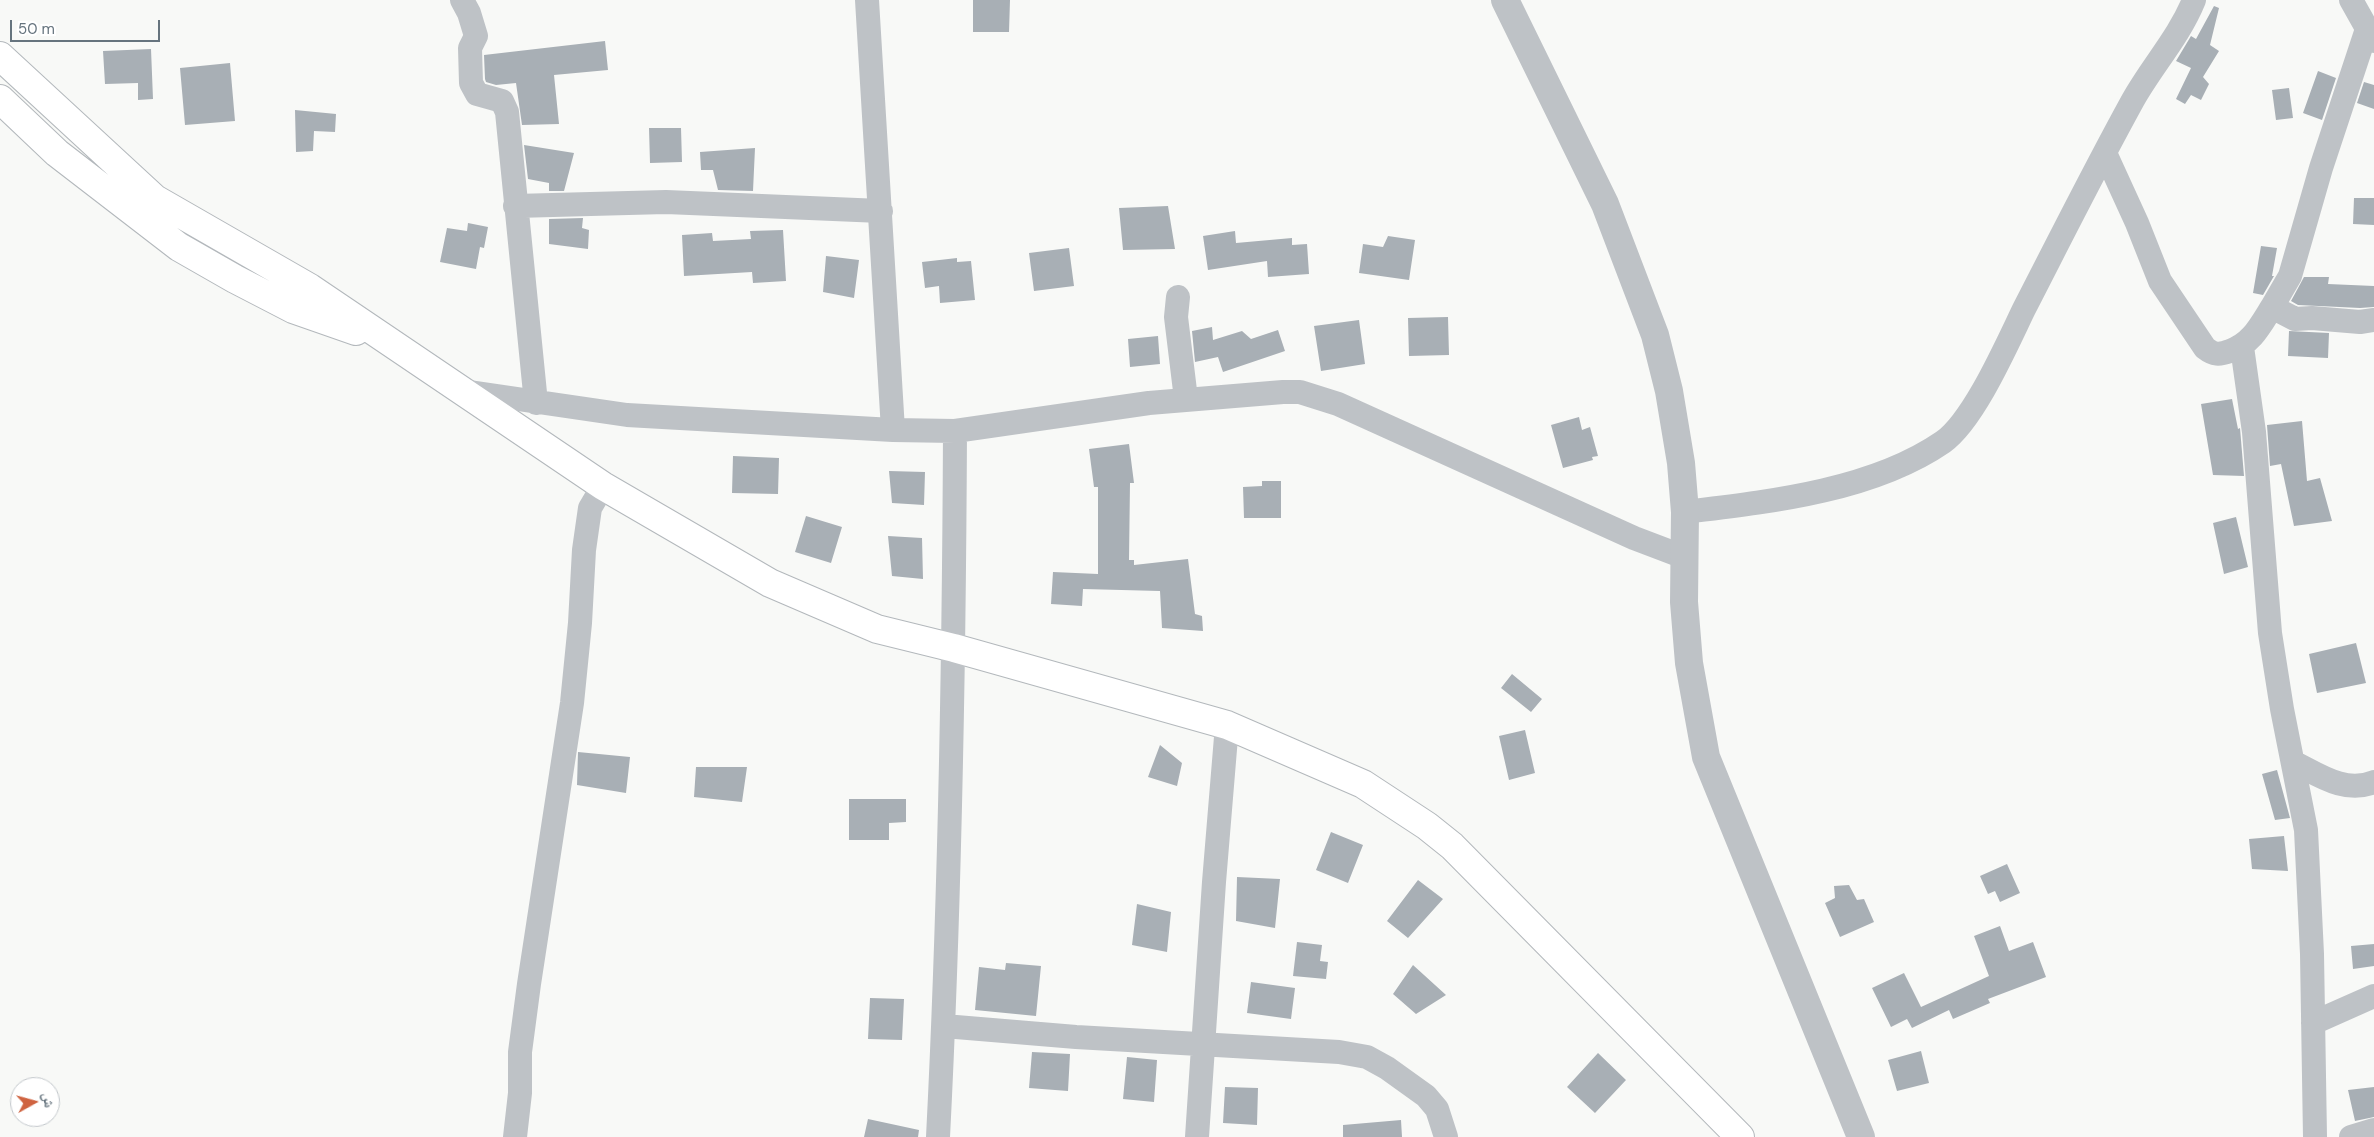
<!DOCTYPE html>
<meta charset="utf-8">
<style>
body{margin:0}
#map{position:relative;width:2374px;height:1137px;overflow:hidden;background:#f8f9f7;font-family:"DM Sans","Noto Naskh Arabic",sans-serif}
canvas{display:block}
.north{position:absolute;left:10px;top:1077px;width:50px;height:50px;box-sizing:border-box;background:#fff;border:1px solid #c2c7cb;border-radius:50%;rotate:83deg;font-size:14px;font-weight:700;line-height:20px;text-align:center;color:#66747e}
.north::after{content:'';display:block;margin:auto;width:18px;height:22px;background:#cf6340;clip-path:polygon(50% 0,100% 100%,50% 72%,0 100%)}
.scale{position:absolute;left:10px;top:20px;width:150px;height:22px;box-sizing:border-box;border:2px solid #66747e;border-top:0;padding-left:6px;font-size:15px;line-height:18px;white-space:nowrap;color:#66747e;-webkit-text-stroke:4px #fff;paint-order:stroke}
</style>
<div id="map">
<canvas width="2374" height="1137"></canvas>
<div class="north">ش</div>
<div class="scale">50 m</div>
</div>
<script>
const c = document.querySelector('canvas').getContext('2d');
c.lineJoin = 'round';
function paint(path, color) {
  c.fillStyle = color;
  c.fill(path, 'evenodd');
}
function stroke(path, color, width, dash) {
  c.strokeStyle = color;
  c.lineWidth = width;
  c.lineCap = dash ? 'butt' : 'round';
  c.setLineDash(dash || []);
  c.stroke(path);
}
const building = new Path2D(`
 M973,0H1010L1009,32H973Z
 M2214,6L2219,8L2210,45L2219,51L2203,77L2209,84L2201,100L2191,95L2185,104L2176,99L2191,68L2176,61L2191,36L2196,39Z
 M605,41L608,70L554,75L559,124L522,125L516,83L496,85L486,82L485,79L484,55Z
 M151,49L153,99L138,100V83L105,84L103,51Z
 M230,63L235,121L185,125L180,68Z
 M2318,71L2336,78L2322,120L2303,113Z
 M2364,82L2374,85V109L2357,103Z
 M2289,88L2293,118L2276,120L2272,90Z
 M295,110L336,114L335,132L314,131L313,151L296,152Z
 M649,128H681L682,162L650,163Z
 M524,145L574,153L564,191H549V183L528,179Z
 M755,148L753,191L718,190L713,170H701L700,152Z
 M2354,198H2374V225L2353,224Z
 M1168,206L1175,249L1123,250L1119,208Z
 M583,218L582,228L589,230L588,249L549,244V219Z
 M468,223L488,227L484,248L480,247L476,269L440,262L447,228L467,231Z
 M783,230L786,281L753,283L752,272L684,276L682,235L712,233L713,241L751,239L750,231Z
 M1235,231L1236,243L1292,238V245L1307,244L1309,274L1268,277L1267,261L1208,270L1203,236Z
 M1388,236L1415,240L1409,280L1359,273L1363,244L1383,247Z
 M2261,246L2277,248L2272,276H2274L2263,295L2253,293Z
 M1069,248L1074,286L1034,291L1029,253Z
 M826,256L859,260L854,298L823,292Z
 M957,258V262L971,261L975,300L940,303L939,286L925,288L922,262Z
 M2304,277H2329L2328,284L2374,286V307L2360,308L2298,305L2291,301Z
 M1448,317L1449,355L1409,356L1408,318Z
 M1359,320L1365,364L1321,371L1314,326Z
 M1212,327L1213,340L1242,331L1251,339L1278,330L1285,351L1223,372L1218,357L1195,362L1192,331Z
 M2289,331L2329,333L2328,358L2288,356Z
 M1158,336L1160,364L1130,367L1128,339Z
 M2232,399L2238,429L2240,428L2244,476L2213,475L2201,404Z
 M1579,417L1582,430L1590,427L1598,456L1592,457L1593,460L1563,468L1551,425Z
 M2302,421L2307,481L2320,478L2332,521L2294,526L2281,464L2270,466L2267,425Z
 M1129,444L1134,483H1130L1129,560H1134V565L1188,559L1195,614L1202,616L1203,631L1162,628L1160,591L1083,589L1082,606L1051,604L1053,572L1098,574V487H1094L1089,449Z
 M733,456L779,458L778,494L732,493Z
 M889,471L925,472L924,505L892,503Z
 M1262,481H1281V518H1244L1243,487L1262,486Z
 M806,516L842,527L831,563L795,552Z
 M2236,517L2248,567L2224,574L2213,523Z
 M888,536L922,538L923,579L892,576Z
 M2356,643L2366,683L2317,693L2309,654Z
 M1512,674L1542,699L1531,712L1501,688Z
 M1525,730L1535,773L1509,780L1499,736Z
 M1160,745L1182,763L1177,786L1148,777Z
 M578,752L630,757L626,793L577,785Z
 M696,767H747L742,802L694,797Z
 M2277,770L2290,818L2275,820L2262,774Z
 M849,799H906V822L889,823V840H849Z
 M1331,832L1363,845L1348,883L1316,870Z
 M2284,836L2288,871L2252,869L2249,839Z
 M2007,864L2020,893L2000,902L1995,891L1988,894L1980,876Z
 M1237,877L1280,879L1275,928L1236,921Z
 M1418,880L1443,899L1408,938L1387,921Z
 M1849,885L1857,900L1864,899L1874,922L1840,937L1825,903L1835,898L1834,886Z
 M1137,904L1171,912L1167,952L1132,945Z
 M2000,926L2009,951L2033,942L2046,977L1988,999L1990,1003L1953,1019L1949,1010L1912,1028L1907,1019L1891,1027L1872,988L1904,973L1921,1007L1989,976L1974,936Z
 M1297,942L1322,945L1320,961L1328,962L1326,979L1293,976Z
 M2374,944V966L2353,969L2351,946Z
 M1006,963L1041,966L1036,1016L975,1010L979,967L1005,970Z
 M1413,965L1446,995L1416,1014L1393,994Z
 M1251,982L1295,988L1291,1019L1247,1013Z
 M870,998L904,999L902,1040L868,1039Z
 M1921,1051L1929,1083L1897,1091L1888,1060Z
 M1032,1052L1070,1054L1068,1091L1029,1088Z
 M1598,1053L1626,1080L1595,1113L1567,1087Z
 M1127,1057L1157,1060L1154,1102L1123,1099Z
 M1225,1087L1258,1088L1257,1125L1223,1123Z
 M2374,1087V1117L2355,1121L2348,1090Z
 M868,1119L919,1130L918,1137H864Z
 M1401,1120L1402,1137H1343V1125Z`);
const minor = new Path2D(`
 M462,0L469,13L476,36L470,48L471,83L477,94L502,101L507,112L536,403
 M867,0L893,430
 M2351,0L2374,41
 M2105,153L2137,223L2160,281L2205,348C2214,355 2219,355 2230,351C2252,343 2260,326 2272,307L2295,319L2312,318L2360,322L2374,320
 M515,206L666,202L881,211
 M1178,297L1176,317L1186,399
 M2272,307L2290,276L2321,168L2367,29
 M2242,347L2254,432L2270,633L2282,709L2306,830L2312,954L2315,1137
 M463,391L627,415L893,430L955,431L1149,403L1283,392H1300L1338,404L1634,538L1684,557
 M1685,512C1768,502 1872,491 1943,442C1974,420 2007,344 2024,309C2060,239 2095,169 2133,100C2152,66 2179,37 2194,0
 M2293,762C2319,775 2345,794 2374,782
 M2313,1023L2374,996
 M944,1026L1076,1037L1339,1052L1367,1057L1387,1068L1426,1096L1437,1109L1446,1137
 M515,1137L520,1093V1052L529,984L572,703L580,623L584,550L590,508L603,486
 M938,1137C950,902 954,666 955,431
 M1197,1137L1214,882L1227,725
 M2351,1137L2374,1130`);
const tertiary = new Path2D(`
 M1505,0L1605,204L1655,335L1669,391L1681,463L1685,512L1684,602L1689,663L1706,757L1861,1137`);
const secondary = new Path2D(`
 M0,56L155,199L310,288L603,486L770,583L877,629L954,648L1227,725L1363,784L1427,826L1452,846L1740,1137
 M0,99L57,153L179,247L235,279L293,309L356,331`);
paint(building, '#a8afb5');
stroke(secondary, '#b3b8bc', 30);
stroke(minor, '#bec2c6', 24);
stroke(tertiary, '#bec2c6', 28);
stroke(secondary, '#fff', 28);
</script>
